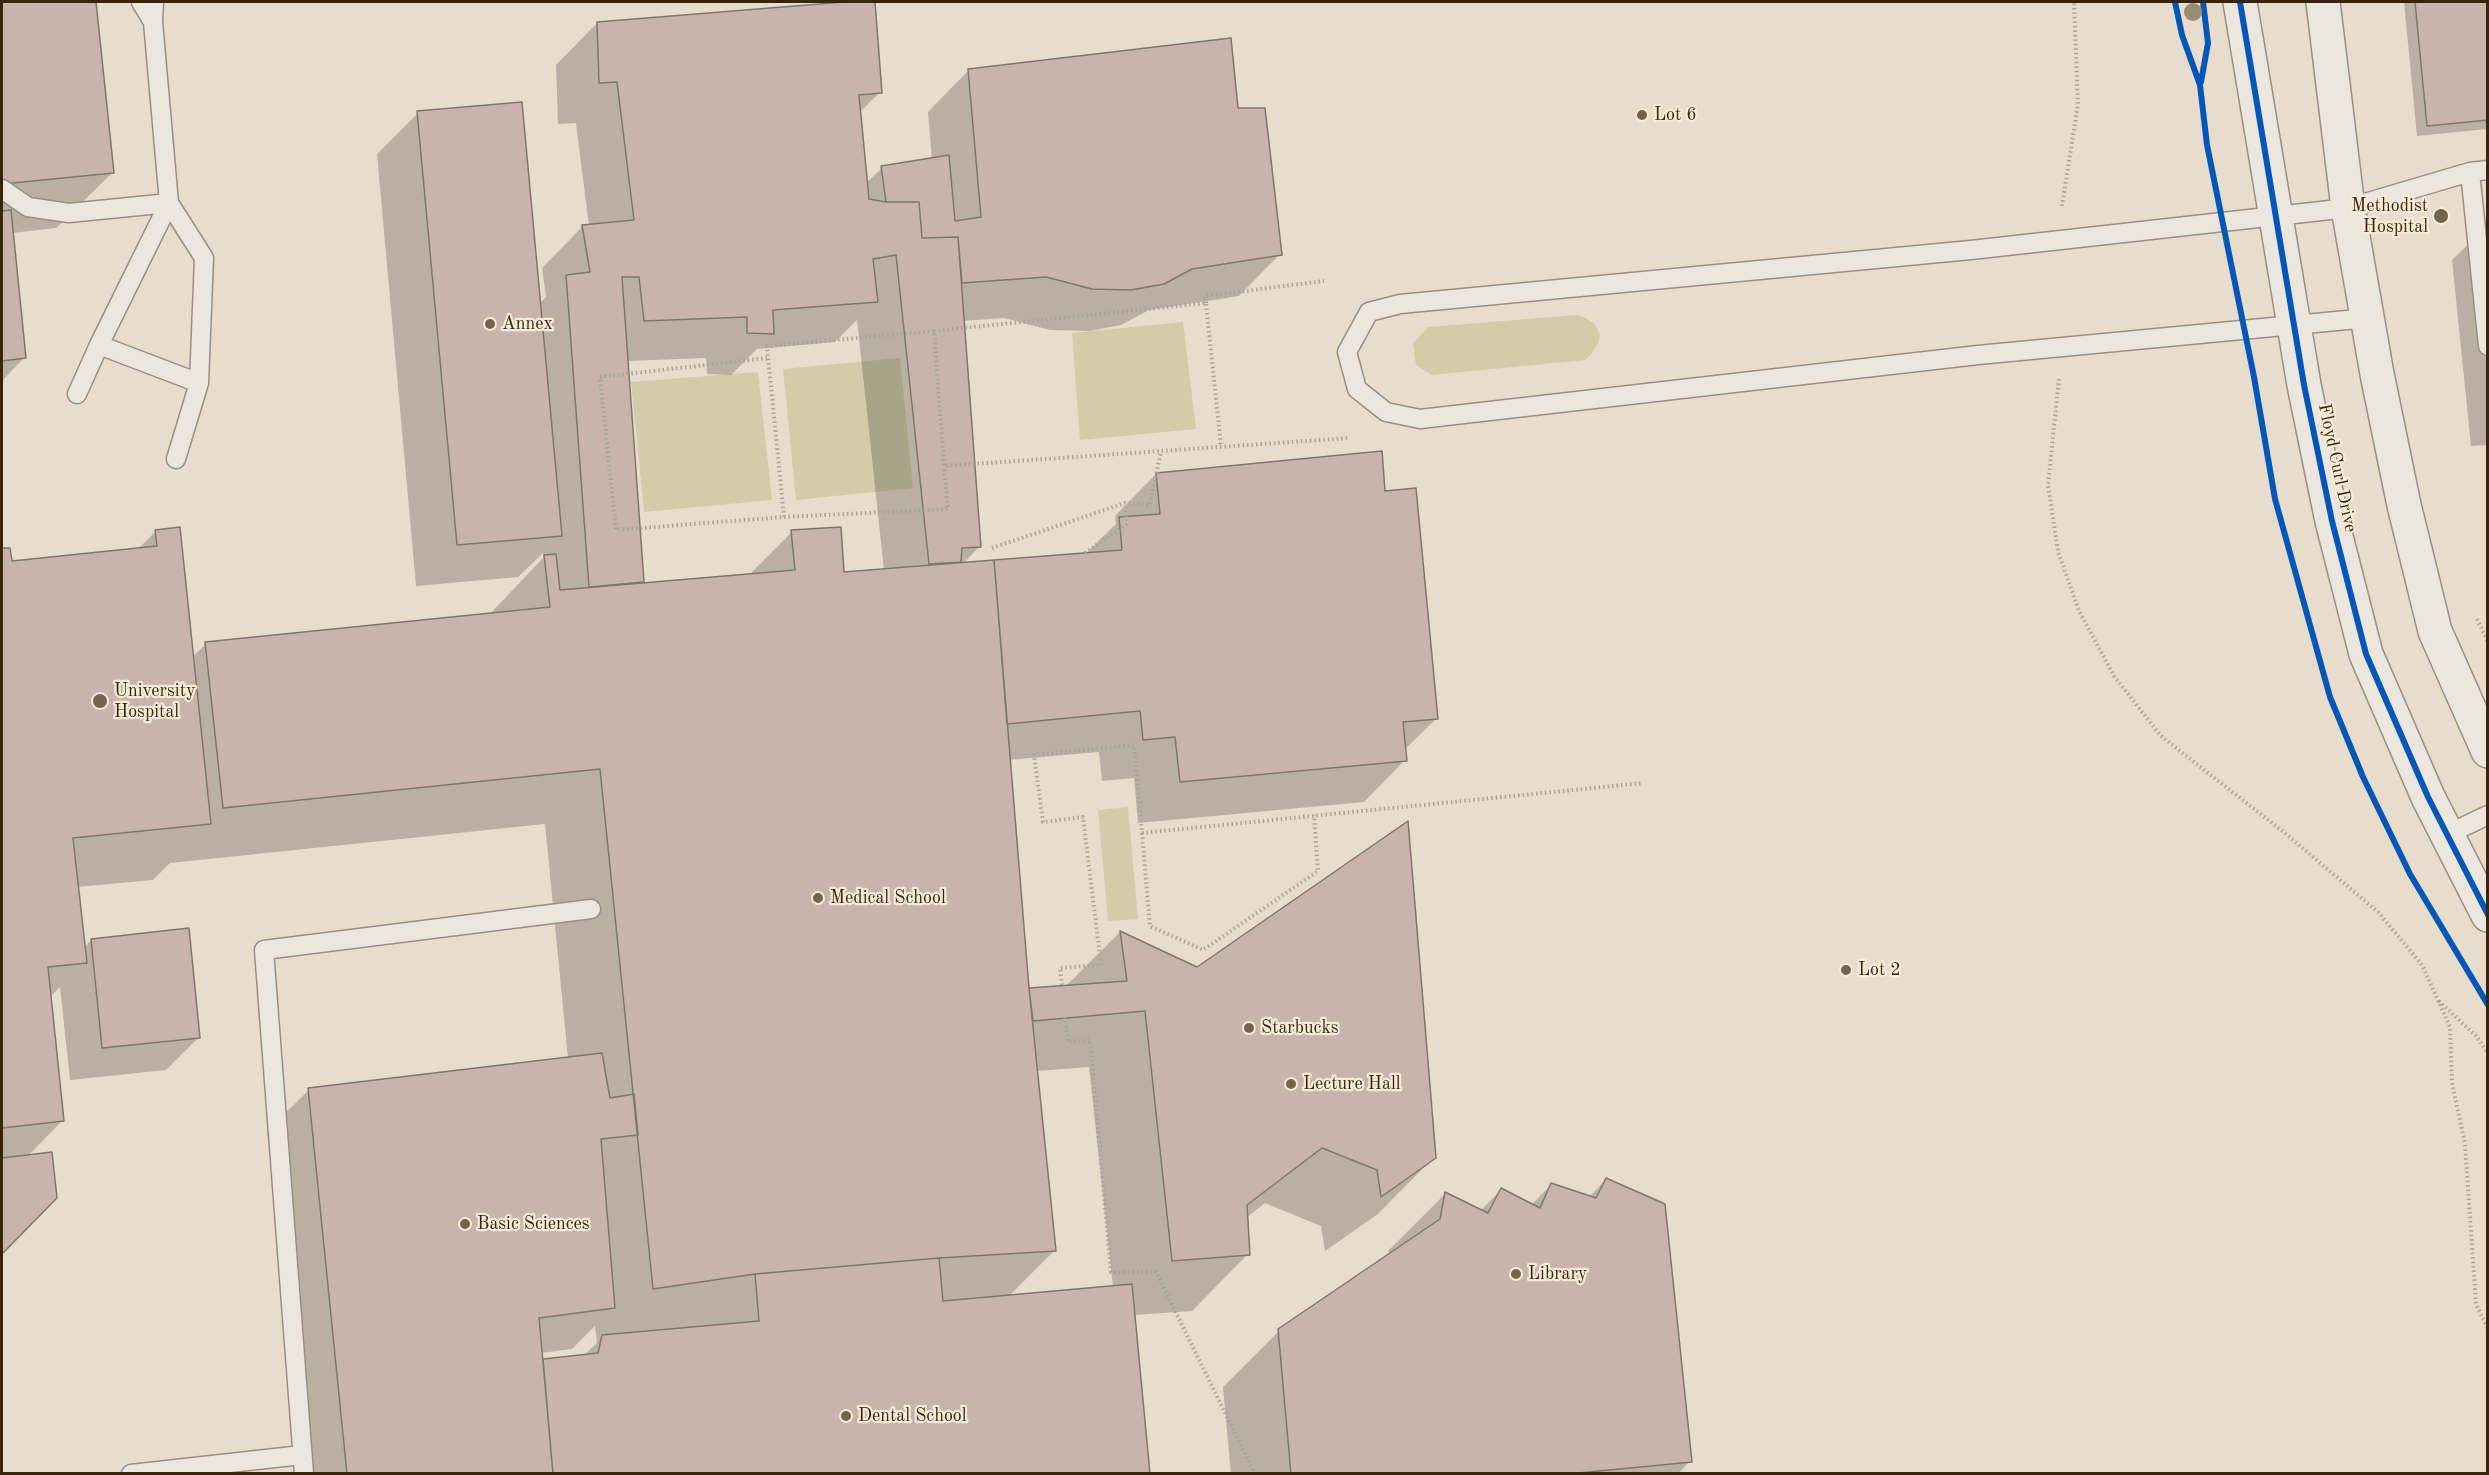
<!DOCTYPE html>
<style>
body{margin:0}
#map{position:relative;width:2489px;height:1475px;overflow:hidden;background:#e8dccc;font-family:"Old Standard TT",serif}
canvas{display:block}
.frame{position:absolute;inset:0;border:3px solid #36240b;pointer-events:none}
</style>
<div id="map">
<canvas width="2489" height="1475"></canvas>
<div class="frame"></div>
</div>
<script>
const c = document.querySelector('canvas').getContext('2d');
c.lineJoin = 'round';
function paint(path, color) {
  c.fillStyle = color;
  c.fill(path, 'evenodd');
}
function stroke(path, color, width, dash) {
  c.strokeStyle = color;
  c.lineWidth = width;
  c.lineCap = dash ? 'butt' : 'round';
  c.setLineDash(dash || []);
  c.stroke(path);
}
function drawText(font, color, halo, rows, align = 'center') {
  c.font = font + ' "Old Standard TT",serif';
  c.lineWidth = 4.5;
  c.setLineDash([]);
  c.textBaseline = 'middle';
  c.strokeStyle = halo;
  c.fillStyle = color;
  for (const [text, x, y, turn = 0] of rows) {
    c.save();
    c.translate(x, y);
    c.rotate((+turn || 0) * Math.PI / 180);
    c.textAlign = isNaN(turn) ? turn : align;
    if (halo) c.strokeText(text, 0, 0);
    c.fillText(text, 0, 0);
    c.restore();
  }
}
const green = new Path2D(`
 M1577,315C1606,324 1605,342 1585,360L1432,375L1416,365L1413,343L1428,327Z
 M1183,322L1196,429L1080,440L1072,333Z
 M900,358L913,488L796,500L783,369Z
 M758,372L772,500L644,512L631,382Z
 M1128,807L1138,919L1108,921L1098,810Z`);
const shadow = new Path2D(`
 M2,2H95L113,172L56,228L12,233L24,358L2,381Z
 M873,2L880,92L859,113L866,183L882,168L932,160L928,112L969,70L1236,110L1280,254L1239,296L1149,310L1121,325L1089,331L1050,330L1004,318L963,321L979,547L963,564L1084,555L1116,524L1115,516L1156,474L1384,492L1437,718L1404,750L1405,760L1364,802L1138,823L1134,778L1102,781L1099,752L1008,760L1027,990L1065,987L1120,932L1197,968L1434,1157L1378,1214L1325,1251L1321,1226L1265,1203L1246,1218L1248,1254L1192,1311L1134,1315L548,1401L546,1403L552,1474H302L267,1131L309,1090L568,1058L545,824L170,863L153,880L77,887L84,948L91,940L198,1038L166,1070L70,1080L60,987L49,998L62,1121L27,1157L55,1198L2,1251V550L9,549L10,562L138,549L156,531L192,657L206,644L489,615L543,558V553L518,577L416,586L377,154L418,113L539,304L546,297L542,268L583,226H589L576,123L558,124L556,65L597,23ZM857,320L884,570L843,573L792,532L748,576L639,585L642,582L627,361L706,358L707,374L731,375L757,349L835,342ZM1089,1067L1113,1287L1008,1297L1054,1251L1037,1071ZM595,1326L597,1343L583,1356L544,1360L541,1363V1353L572,1349Z
 M2404,2H2488V129L2417,136Z
 M2488,225V445L2471,446L2452,260Z
 M1606,1180L1690,1461L1678,1474H1231L1223,1387L1279,1331L1388,1256L1389,1250L1445,1194L1480,1211L1501,1190L1531,1205L1552,1184L1589,1197Z`);
const building = new Path2D(`
 M2,2H96L114,173L2,184Z
 M844,2H875L882,93L859,95L869,199L886,202H919L922,238L958,237L981,547L962,548L961,562L929,564L896,255L873,259L878,302L773,310L774,334L747,333V317L644,321L639,277H622L644,582L589,587L566,275L590,272L582,225L634,220L617,82L599,83L597,22Z
 M2415,2H2488V120L2427,126Z
 M1231,38L1238,108H1265L1282,255L1192,269L1164,284L1131,290L1092,289L1046,277L962,283L958,237L922,238L919,202H886L881,166L949,155L955,221L981,217L968,69Z
 M522,102L562,536L457,545L417,111Z
 M11,210L26,358L2,361V211Z
 M1382,451L1385,491L1416,488L1438,719L1403,722L1407,761L1180,782L1175,737L1143,740L1140,711L1007,724L994,560L1122,550L1119,517L1160,514L1156,473Z
 M180,527L211,824L73,838L87,963L48,967L64,1121L2,1128V548H10L12,561L157,546L155,530Z
 M841,527L844,572L994,560L1029,988L1056,1251L939,1258L755,1274L653,1289L600,769L223,808L205,642L550,607L544,555L556,554L560,590L795,570L791,530Z
 M1408,821L1436,1158L1381,1197L1377,1170L1322,1148L1247,1205L1250,1255L1172,1261L1145,1011L1033,1021L1029,988L1127,981L1120,931L1197,967Z
 M189,928L200,1038L102,1048L91,939Z
 M602,1053L610,1098L634,1094L638,1135L601,1139L615,1308L539,1318L553,1474H347L308,1088Z
 M52,1152L57,1198L2,1254V1158Z
 M1606,1178L1665,1204L1692,1462L1568,1474H1291L1278,1329L1440,1219L1445,1192L1488,1213L1501,1188L1540,1208L1551,1183L1596,1198Z
 M939,1258L943,1301L1132,1284L1150,1474H553L543,1359L598,1353L602,1335L759,1321L755,1274Z`);
const path = new Path2D(`
 M2062,206L2078,104L2074,2
 M1206,303L1205,296L1324,281
 M934,331L1206,303L1221,447
 M767,358L600,377L616,530L784,517L767,346L934,331L944,466L1349,438
 M2059,379L2048,485L2058,551L2079,611L2114,676L2161,736L2286,834L2378,912L2422,965L2450,1027L2452,1083L2465,1144L2476,1304L2488,1329
 M784,517L948,509L944,466
 M992,548L1125,503L1150,505L1161,451
 M1085,553L1127,524L1125,503
 M2477,619L2488,642
 M1142,833L1150,926L1203,950L1318,871L1314,815
 M1062,985L1060,968L1101,965L1083,817L1043,822L1034,755L1134,745L1142,833L1643,783
 M2439,1001L2476,1036L2488,1053
 M1065,1017L1068,1042L1090,1040L1111,1272H1156L1255,1474`);
const service = new Path2D(`
 M141,2L153,22L154,2
 M2470,172L2488,346
 M2,189L28,207L69,213L169,203L153,22
 M2368,318L1978,355L1420,419L1386,412L1357,389L1347,352L1369,312L1400,304L1971,250L2348,208L2470,172L2488,170
 M99,345L199,383
 M77,394L99,345L169,203L204,258L199,383L176,459
 M2446,835L2488,815
 M131,1474L302,1455
 M304,1474L264,950L591,909`);
const tertiary = new Path2D(`
 M2240,2L2304,385L2332,521L2366,654L2428,797L2488,915
 M2323,2L2348,208L2377,374L2404,505L2435,631L2488,751`);
const cycleway = new Path2D(`
 M2175,2L2182,35L2200,85L2207,145L2254,377L2275,499L2330,697L2363,777L2410,874L2488,1005
 M2240,2L2304,385L2332,521L2366,654L2428,797L2488,915
 M2201,82L2208,43L2203,2`);
const trees = [
 [2193,12]
];
const markers = [
 [1642,115,6,"#74644f"],
 [2441,216,8,"#74644f"],
 [490,324,6,"#74644f"],
 [100,701,8,"#74644f"],
 [818,898,6,"#74644f"],
 [1846,970,6,"#74644f"],
 [1249,1028,6,"#74644f"],
 [1291,1084,6,"#74644f"],
 [465,1224,6,"#74644f"],
 [1516,1274,6,"#74644f"],
 [846,1416,6,"#74644f"]
];
const poiNames = [
 ["Lot 6",1654,115],
 ["Methodist",2428,206,"right"],
 ["Hospital",2428,227,"right"],
 ["Annex",502,324],
 ["University",114,691],
 ["Hospital",114,712],
 ["Medical School",830,898],
 ["Lot 2",1858,970],
 ["Starbucks",1261,1028],
 ["Lecture Hall",1303,1084],
 ["Basic Sciences",477,1224],
 ["Library",1528,1274],
 ["Dental School",858,1416]
];
const streetNames = [
 ["Floyd Curl Drive",2337,468,78]
];
paint(green, '#d4cca9');
paint(shadow, '#0003');
paint(building, '#c8b4aa');
stroke(building, '#7e766a', 1.5);
stroke(service, '#988f83', 21);
stroke(tertiary, '#988f83', 36);
stroke(path, '#a9a39a', 4, [1.5, 3]);
stroke(service, '#ece6de', 18);
stroke(tertiary, '#ece6de', 33);
stroke(cycleway, '#0057b8', 6);
c.fillStyle = '#998c74';
for (const [x, y] of trees) {
  c.beginPath();
  c.arc(x, y, 9, 0, 2 * Math.PI);
  c.fill();
}
for (const [x, y, r, color] of markers) {
  const dot = new Path2D();
  dot.arc(x, y, r, 0, 2 * Math.PI);
  c.fillStyle = color;
  c.fill(dot);
  stroke(dot, '#f7ead7', 2);
}
drawText('18px', '#36240b', '#f7ead7', poiNames, 'left');
drawText('18px', '#36240b', '#f7ead7', streetNames);
</script>
